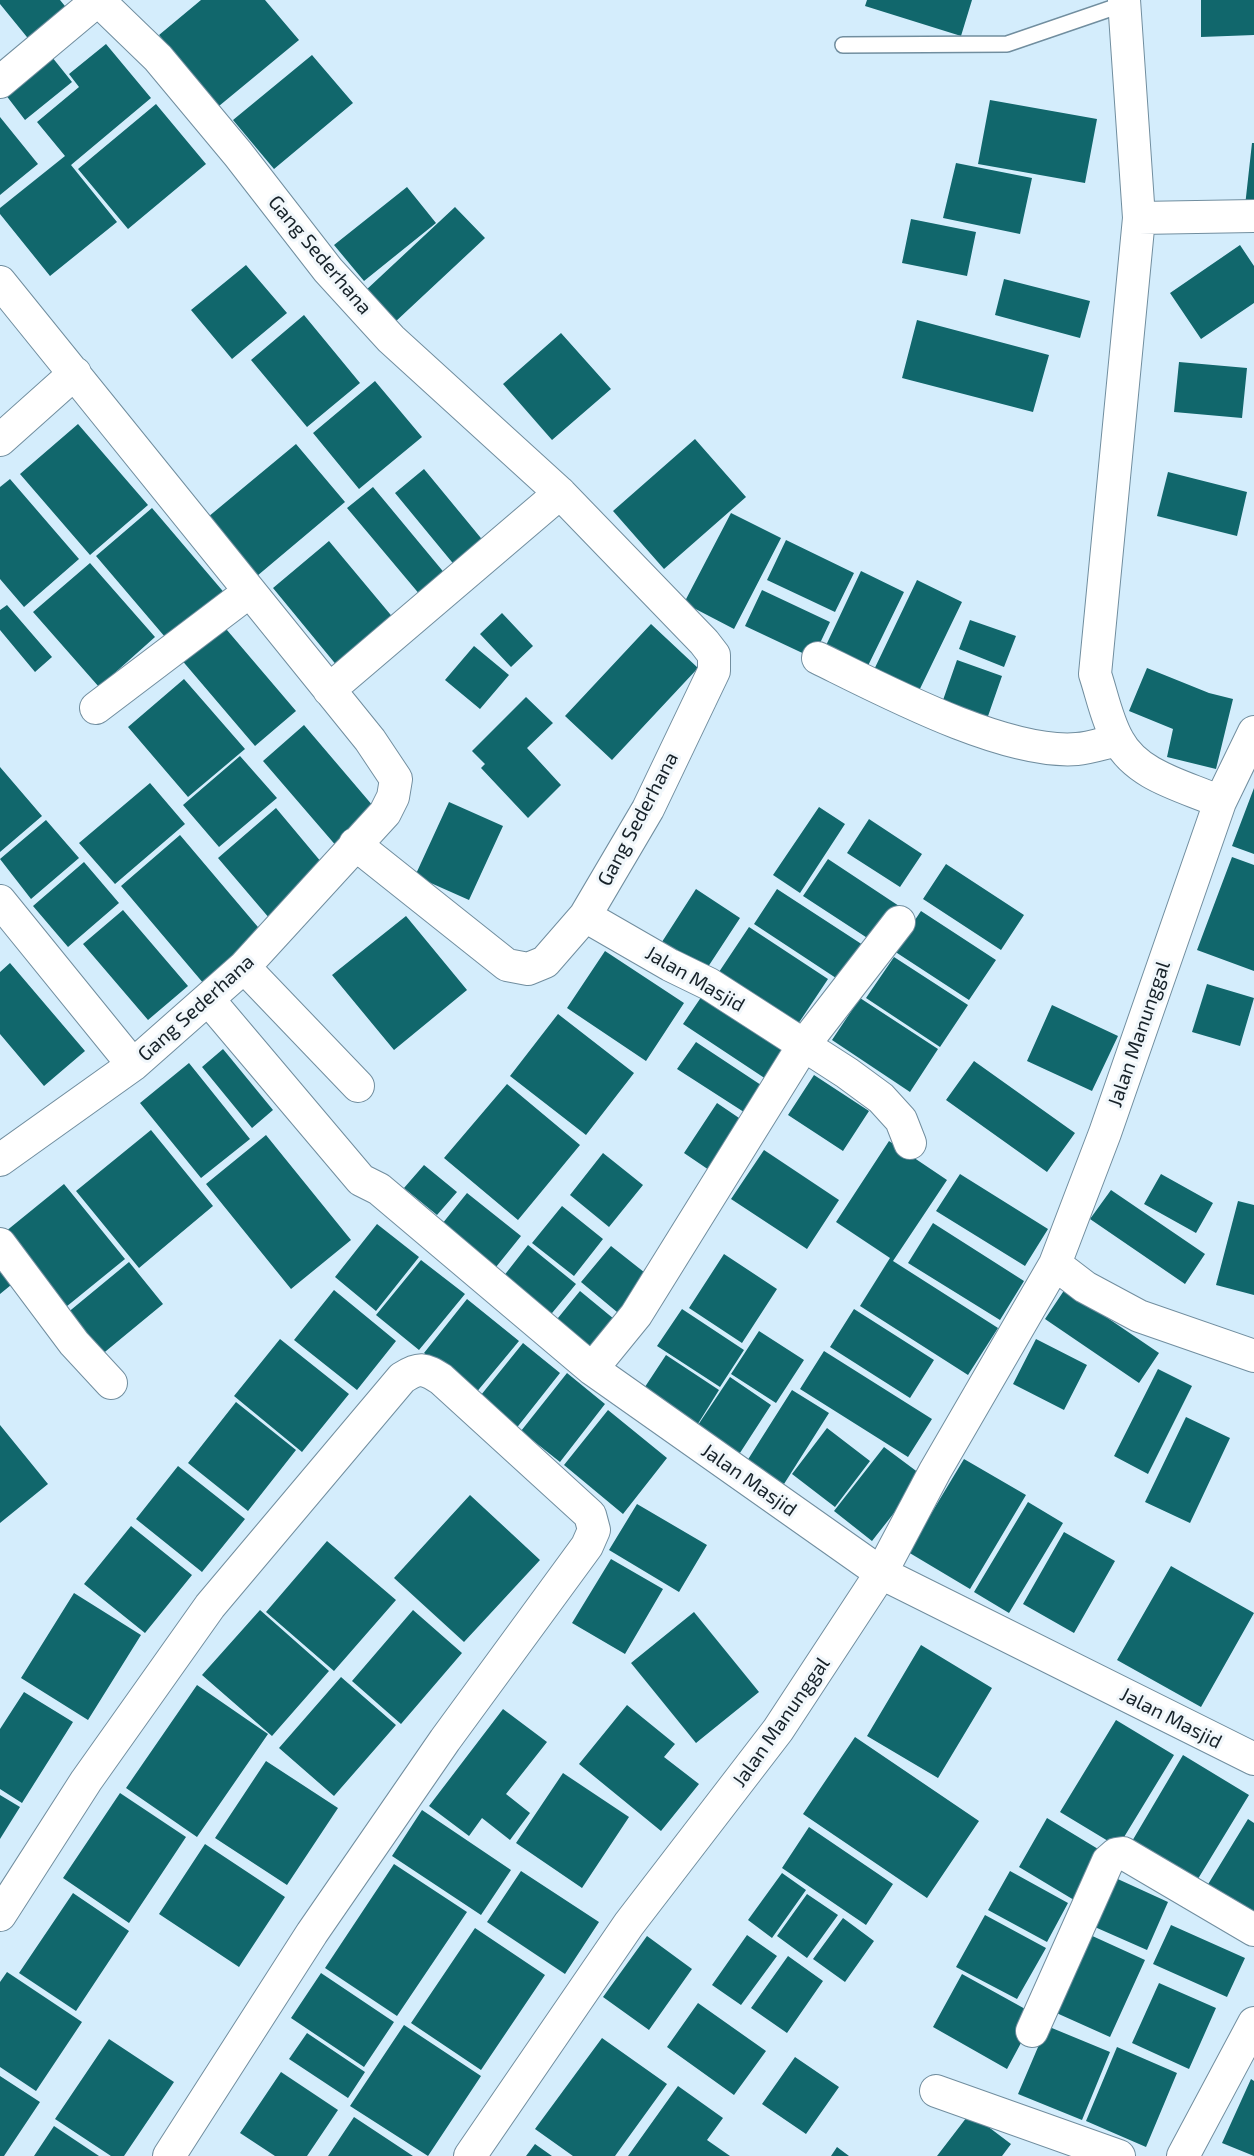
<!DOCTYPE html>
<style>
body{margin:0}
canvas{display:block;background:#d4edfc}
</style>
<canvas width="1254" height="2156"></canvas>
<script>
const c = document.querySelector('canvas').getContext('2d');
c.lineJoin = 'round';
function paint(path, color) {
  c.fillStyle = color;
  c.fill(path, 'evenodd');
}
function stroke(path, color, width, dash) {
  c.strokeStyle = color;
  c.lineWidth = width;
  c.lineCap = dash ? 'butt' : 'round';
  c.setLineDash(dash || []);
  c.stroke(path);
}
function drawText(font, color, halo, rows, align = 'center') {
  c.font = font + ' "Exo 2",sans-serif';
  c.lineWidth = 6;
  c.setLineDash([]);
  c.textBaseline = 'middle';
  c.strokeStyle = halo;
  c.fillStyle = color;
  for (const [text, x, y, turn = 0] of rows) {
    c.save();
    c.translate(x, y);
    c.rotate((+turn || 0) * Math.PI / 180);
    c.textAlign = isNaN(turn) ? turn : align;
    if (halo) c.strokeText(text, 0, 0);
    c.fillText(text, 0, 0);
    c.restore();
  }
}
const building = new Path2D(`
 M0,0H60L69,11L31,42L0,4Z
 M201,0H265L299,40L219,106L159,35Z
 M867,0H972L961,36L865,6Z
 M1201,0H1254V35L1201,37Z
 M106,44L151,98L71,165L117,222L50,276L0,214V208L65,156L37,122L79,87L69,74Z
 M48,52L72,82L25,120L2,90Z
 M312,55L353,103L274,169L233,120Z
 M990,100L1097,119L1085,183L978,164Z
 M156,104L206,164L128,229L78,169Z
 M0,117L38,164L0,195Z
 M1252,143H1254V207L1245,206Z
 M956,163L1032,178L1020,234L943,218Z
 M407,187L436,223L364,281L334,245Z
 M455,207L485,238L394,323L365,291Z
 M911,219L976,232L967,276L902,263Z
 M1240,245L1254,266V303L1201,339L1170,293Z
 M246,265L287,313L232,359L191,310Z
 M1004,279L1090,301L1080,338L995,315Z
 M304,315L360,383L307,427L251,360Z
 M917,320L1049,355L1033,412L902,378Z
 M561,333L611,389L552,440L503,384Z
 M1179,362L1247,368L1242,418L1174,412Z
 M375,381L422,437L359,489L313,433Z
 M78,424L148,505L90,555L20,474Z
 M695,439L746,497L664,569L613,511Z
 M296,444L345,502L257,576L208,517Z
 M424,469L485,543L456,567L395,493Z
 M1168,472L1247,492L1237,536L1157,516Z
 M10,479L79,559L24,607L0,579V487Z
 M373,487L451,581L426,602L347,508Z
 M152,508L227,596L171,644L96,556Z
 M731,513L781,538L734,629L684,603Z
 M786,540L854,573L835,612L767,580Z
 M329,541L395,620L338,667L273,588Z
 M90,563L155,637L99,687L33,612Z
 M861,571L904,592L863,676L821,656Z
 M917,580L962,602L916,697L871,676Z
 M762,590L830,622L813,658L745,626Z
 M7,605L52,657L35,672L0,630V610Z
 M502,613L533,646L511,667L480,634Z
 M970,620L1016,636L1004,667L959,649Z
 M221,623L296,711L255,746L180,658Z
 M651,624L698,668L612,760L565,716Z
 M474,646L509,675L480,709L445,680Z
 M957,660L1002,676L987,719L942,703Z
 M1147,668L1209,693L1233,699L1216,769L1167,757L1173,729L1129,711Z
 M184,679L245,749L188,797L128,727Z
 M526,697L553,723L527,748L561,785L528,818L481,768L485,764L472,751Z
 M304,725L379,813L338,848L263,761Z
 M240,756L277,798L219,847L183,805Z
 M0,767L42,816L0,852Z
 M150,783L185,824L115,884L79,843Z
 M1254,788V854L1232,846Z
 M449,802L503,826L469,900L415,876Z
 M819,807L845,824L800,893L773,875Z
 M276,808L327,869L270,919L218,858Z
 M869,819L922,854L900,887L847,853Z
 M46,820L79,858L31,899L0,859Z
 M180,835L263,933L204,984L121,886Z
 M1232,857L1254,865V971L1197,950Z
 M828,859L899,906L875,943L803,896Z
 M84,862L119,903L68,947L33,906Z
 M946,864L1024,915L1001,950L923,899Z
 M696,889L740,918L704,973L660,945Z
 M777,889L863,945L839,980L754,924Z
 M123,910L188,986L148,1020L83,944Z
 M921,911L996,960L969,1000L894,951Z
 M406,916L467,990L394,1050L332,975Z
 M749,927L828,979L796,1027L717,975Z
 M605,951L684,1003L646,1061L567,1008Z
 M894,957L968,1005L940,1047L866,998Z
 M10,963L85,1051L44,1086L0,1034V972Z
 M1207,984L1254,998L1240,1046L1192,1032Z
 M708,987L790,1042L766,1079L683,1024Z
 M860,998L938,1049L910,1092L832,1040Z
 M1052,1005L1118,1036L1092,1091L1027,1061Z
 M558,1014L634,1073L586,1135L510,1076Z
 M696,1042L764,1087L747,1114L677,1069Z
 M223,1049L273,1110L252,1128L202,1067Z
 M974,1061L1075,1133L1047,1172L946,1100Z
 M189,1063L250,1139L201,1178L140,1103Z
 M814,1075L869,1111L843,1151L788,1115Z
 M507,1084L580,1145L518,1220L444,1158Z
 M717,1103L742,1120L709,1170L684,1153Z
 M151,1130L213,1206L139,1268L76,1191Z
 M266,1135L351,1240L291,1289L206,1184Z
 M889,1141L947,1180L893,1261L998,1328L968,1375L860,1306L890,1258L836,1222Z
 M764,1150L839,1200L807,1249L731,1199Z
 M603,1153L643,1185L609,1227L570,1195Z
 M424,1165L457,1192L437,1215L404,1188Z
 M960,1174L1048,1229L1025,1266L936,1211Z
 M1161,1174L1213,1203L1196,1233L1144,1204Z
 M64,1184L125,1259L61,1311L0,1236Z
 M1111,1190L1205,1254L1185,1284L1090,1219Z
 M467,1193L521,1236L492,1272L438,1229Z
 M1238,1201L1254,1205V1295L1216,1285Z
 M562,1206L603,1239L574,1276L532,1243Z
 M933,1223L1024,1281L1000,1320L908,1263Z
 M377,1224L419,1257L376,1311L335,1277Z
 M528,1245L576,1284L543,1324L496,1286Z
 M611,1246L654,1280L623,1317L581,1282Z
 M724,1254L777,1289L742,1343L689,1308Z
 M421,1260L465,1294L419,1350L376,1315Z
 M129,1262L163,1304L100,1356L66,1314Z
 M0,1272L11,1285L0,1294Z
 M1065,1289L1159,1353L1139,1383L1045,1319Z
 M334,1290L396,1341L357,1390L294,1340Z
 M580,1291L614,1319L584,1357L549,1329Z
 M467,1299L519,1341L475,1394L424,1353Z
 M682,1309L744,1350L720,1387L657,1346Z
 M854,1309L934,1360L910,1398L830,1347Z
 M759,1331L804,1360L776,1403L731,1374Z
 M280,1339L349,1394L302,1452L234,1396Z
 M1036,1339L1087,1365L1064,1410L1013,1384Z
 M523,1343L560,1373L515,1430L477,1400Z
 M824,1351L932,1419L908,1457L800,1389Z
 M666,1355L719,1390L691,1435L637,1399Z
 M1158,1369L1192,1386L1148,1474L1114,1456Z
 M567,1373L605,1404L560,1462L521,1431Z
 M730,1377L771,1405L738,1456L696,1428Z
 M792,1390L829,1413L784,1484L747,1461Z
 M236,1402L296,1450L248,1511L188,1463Z
 M608,1410L667,1458L623,1514L564,1465Z
 M1186,1417L1230,1438L1190,1523L1145,1502Z
 M0,1425L48,1484L0,1523Z
 M827,1428L870,1461L835,1507L792,1474Z
 M884,1447L923,1476L872,1541L834,1511Z
 M964,1459L1026,1495L970,1589L908,1552Z
 M178,1466L245,1519L202,1572L136,1519Z
 M470,1495L540,1560L464,1642L394,1578Z
 M1028,1502L1063,1523L1009,1613L974,1592Z
 M637,1504L707,1545L679,1592L609,1550Z
 M131,1526L192,1575L145,1633L84,1584Z
 M1064,1532L1115,1561L1074,1633L1023,1604Z
 M327,1541L396,1600L334,1671L266,1612Z
 M611,1559L663,1589L625,1654L572,1623Z
 M1171,1566L1254,1613L1201,1707L1117,1660Z
 M74,1593L141,1635L88,1720L21,1678Z
 M260,1610L329,1671L272,1736L202,1675Z
 M413,1610L462,1653L401,1724L352,1681Z
 M694,1612L759,1692L696,1743L631,1663Z
 M921,1645L992,1688L938,1778L867,1736Z
 M341,1677L396,1725L334,1796L279,1748Z
 M197,1685L268,1734L197,1837L126,1788Z
 M24,1692L73,1722L22,1803L0,1789V1729Z
 M627,1705L675,1744L664,1757L699,1784L661,1831L579,1764Z
 M503,1709L547,1742L506,1794L530,1813L510,1840L482,1818L469,1836L429,1806Z
 M1116,1720L1174,1755L1118,1847L1060,1812Z
 M855,1737L979,1821L927,1898L803,1814Z
 M1183,1755L1249,1795L1193,1887L1128,1848Z
 M266,1761L338,1808L287,1885L215,1838Z
 M563,1773L629,1817L582,1888L516,1843Z
 M120,1793L186,1837L129,1923L63,1878Z
 M0,1795L20,1807L0,1839Z
 M422,1810L511,1870L481,1915L392,1856Z
 M1047,1818L1103,1852L1074,1900L1019,1867Z
 M1248,1819L1254,1823V1915L1207,1886Z
 M809,1827L893,1884L866,1925L782,1868Z
 M205,1844L285,1897L239,1967L159,1914Z
 M394,1864L467,1912L397,2016L325,1968Z
 M521,1871L599,1922L565,1974L487,1922Z
 M1010,1871L1068,1903L1047,1942L988,1910Z
 M782,1873L806,1890L772,1938L748,1920Z
 M1109,1875L1168,1902L1147,1950L1088,1924Z
 M73,1893L129,1931L76,2011L19,1973Z
 M807,1894L838,1915L807,1958L777,1936Z
 M985,1915L1046,1948L1017,1999L956,1967Z
 M843,1918L874,1941L845,1982L813,1959Z
 M1171,1925L1245,1958L1227,1997L1153,1964Z
 M475,1928L545,1975L481,2070L411,2023Z
 M1088,1934L1145,1960L1110,2037L1052,2011Z
 M747,1935L777,1956L741,2005L712,1985Z
 M647,1936L692,1969L649,2030L603,1997Z
 M788,1956L823,1981L787,2033L751,2008Z
 M7,1972L82,2022L36,2091L0,2067V1982Z
 M321,1973L394,2022L364,2067L291,2018Z
 M962,1974L1036,2015L1007,2069L933,2027Z
 M1159,1983L1216,2008L1189,2069L1132,2043Z
 M698,2003L766,2051L734,2095L667,2047Z
 M404,2025L481,2076L428,2156L350,2106Z
 M1047,2026L1110,2052L1082,2120L1018,2094Z
 M307,2033L365,2072L348,2098L289,2059Z
 M602,2038L667,2084L615,2156H573L535,2129Z
 M109,2039L174,2082L124,2156H111L55,2119Z
 M1117,2047L1177,2073L1146,2147L1086,2121Z
 M795,2057L839,2087L806,2134L762,2104Z
 M281,2072L338,2110L307,2156H275L240,2133Z
 M0,2076L40,2102L4,2156H0Z
 M1251,2079L1254,2081V2156L1222,2143Z
 M678,2086L723,2118L707,2140L730,2156H628Z
 M970,2113L1011,2144L1002,2156H937Z
 M354,2117L413,2156H328Z
 M54,2126L99,2156H34Z
 M535,2144L552,2156H526Z
 M837,2147L849,2156H831Z`);
const service = new Path2D(`
 M843,45L1007,44L1124,4`);
const minor = new Path2D(`
 M98,0L158,58L238,154L328,270L391,339L560,493L704,642L714,655V671L648,809L585,916L545,962L528,969L507,965L355,844
 M1124,0L1139,218L1095,674C1102,695 1107,721 1118,740C1138,777 1185,786 1220,802
 M0,82L98,0
 M1139,218L1254,216
 M0,282L370,740L396,779L393,797L385,813L244,967L133,1065L0,1160
 M0,440L75,373
 M818,658C883,690 1005,755 1077,749C1090,748 1104,743 1118,740
 M329,690L560,493
 M96,708L249,592
 M0,901L133,1065
 M585,916L670,965L709,984L847,1073L881,1098L901,1120L910,1143
 M244,967L358,1086
 M208,999L361,1180L379,1189L592,1369L881,1573L1254,1759
 M0,1244L74,1343L111,1383
 M1055,1264L1085,1287L1139,1316L1254,1356
 M592,1369L636,1315L803,1046L899,922
 M0,1915L86,1781L210,1606L402,1378C419,1367 424,1368 441,1379L590,1515L594,1530L587,1546L445,1740L312,1933L169,2156
 M1032,2031L1108,1861L1116,1854L1123,1853L1254,1930
 M936,2091L1119,2156
 M470,2156L629,1924L778,1730L881,1573L935,1471L1055,1264L1105,1133L1220,802L1254,732
 M1183,2156L1254,2023`);
const streetNames = [
 ["Gang Sederhana",320,255,50],
 ["Gang Sederhana",638,819,-62],
 ["Jalan Masjid",695,979,30],
 ["Gang Sederhana",196,1008,-42],
 ["Jalan Manunggal",1139,1034,-71],
 ["Jalan Masjid",749,1480,35],
 ["Jalan Masjid",1171,1718,27],
 ["Jalan Manunggal",781,1722,-55]
];
paint(building, '#11676c');
stroke(service, '#718e9f', 18);
stroke(minor, '#718e9f', 34);
stroke(service, '#fff', 15);
stroke(minor, '#fff', 32);
drawText('20px', '#172229', '#f1f7fb', streetNames);
</script>
